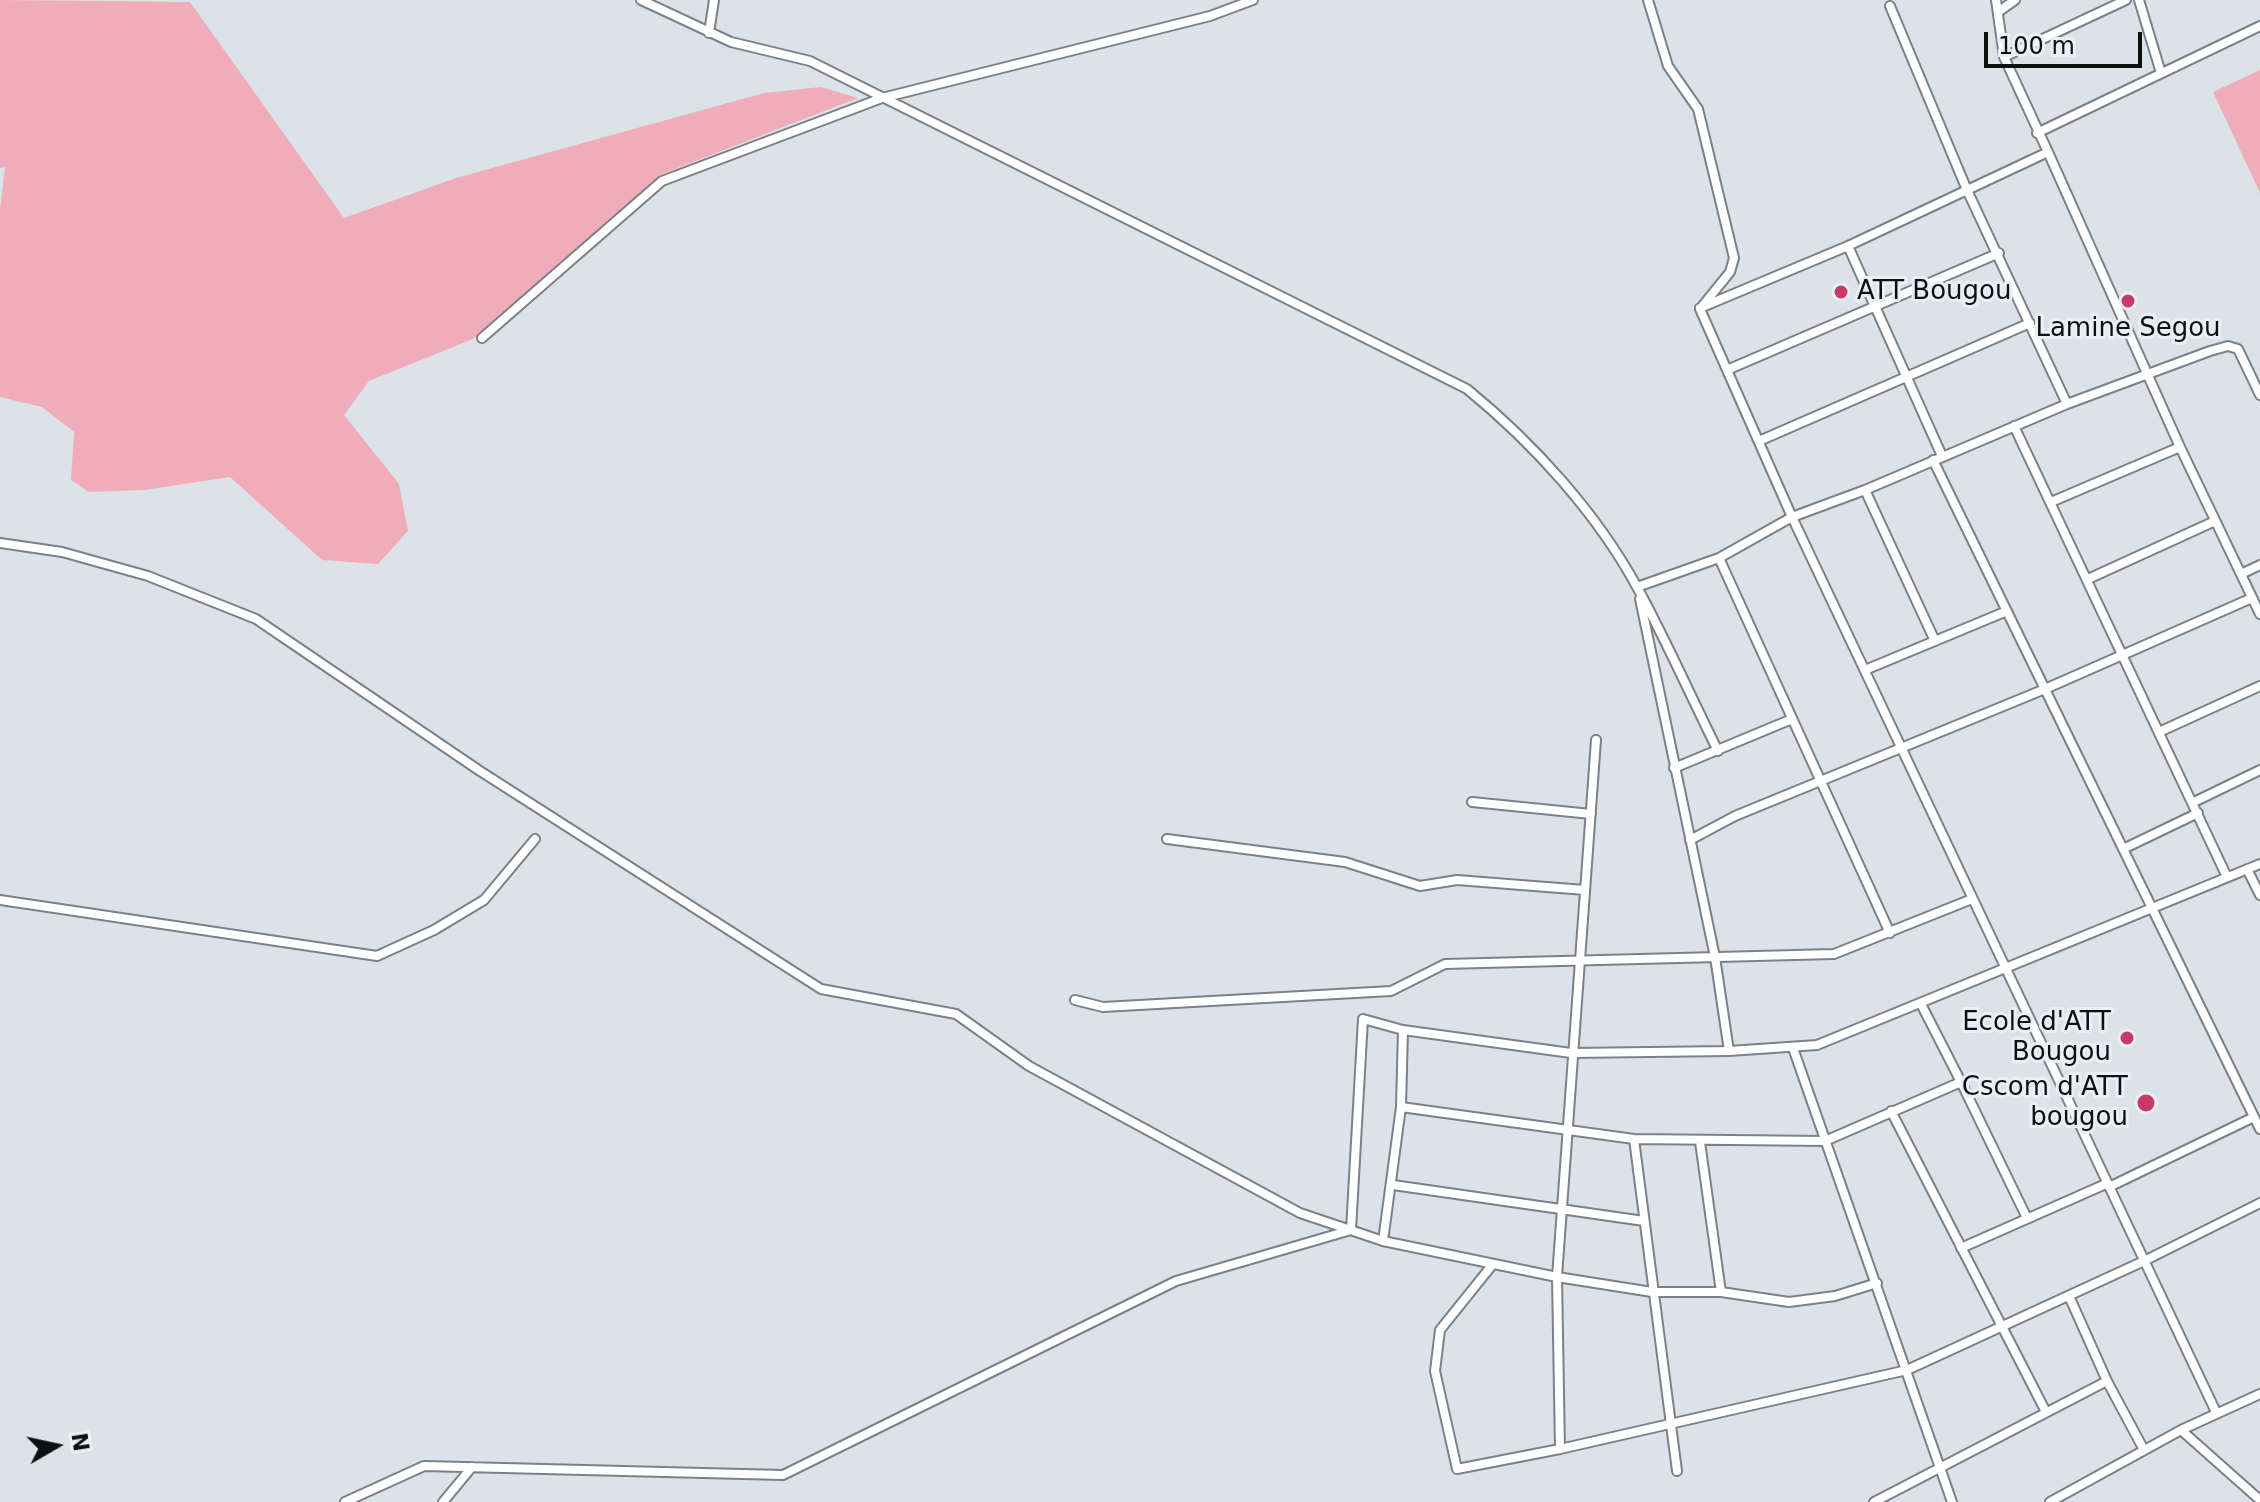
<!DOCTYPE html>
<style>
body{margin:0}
#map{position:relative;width:2260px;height:1502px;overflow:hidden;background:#dbe3e8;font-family:"DejaVu Sans",sans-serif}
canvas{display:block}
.north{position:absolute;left:16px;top:1406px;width:80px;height:80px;-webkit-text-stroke:6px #e9f0f5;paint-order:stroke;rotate:81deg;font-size:22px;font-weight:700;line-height:32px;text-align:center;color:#0d1011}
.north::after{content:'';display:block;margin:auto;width:28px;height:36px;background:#0d1011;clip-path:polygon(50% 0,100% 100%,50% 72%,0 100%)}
.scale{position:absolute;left:1984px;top:32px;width:158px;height:36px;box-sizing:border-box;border:4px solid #0d1011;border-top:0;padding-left:10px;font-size:24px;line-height:28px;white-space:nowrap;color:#0d1011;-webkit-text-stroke:6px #e9f0f5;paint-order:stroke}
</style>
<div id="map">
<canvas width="2260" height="1502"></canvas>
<div class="north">N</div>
<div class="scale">100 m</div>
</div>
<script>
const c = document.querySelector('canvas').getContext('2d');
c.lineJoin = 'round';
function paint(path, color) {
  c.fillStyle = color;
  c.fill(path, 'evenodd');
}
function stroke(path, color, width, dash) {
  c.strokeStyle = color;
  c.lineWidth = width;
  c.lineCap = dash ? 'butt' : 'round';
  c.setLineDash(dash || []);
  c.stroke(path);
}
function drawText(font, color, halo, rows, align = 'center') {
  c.font = font + ' "DejaVu Sans",sans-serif';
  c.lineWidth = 6;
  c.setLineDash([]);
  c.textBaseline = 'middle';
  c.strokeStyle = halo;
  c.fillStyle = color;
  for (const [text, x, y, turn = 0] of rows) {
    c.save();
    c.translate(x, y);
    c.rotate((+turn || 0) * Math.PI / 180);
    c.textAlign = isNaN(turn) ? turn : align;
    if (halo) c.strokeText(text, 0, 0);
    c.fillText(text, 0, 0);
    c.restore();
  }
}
const green = new Path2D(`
 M0,0L190,2L344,218L456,178L764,93L821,87L858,98L662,174L473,339L369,381L344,415L399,484L408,531L378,564L322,560L230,477L144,490L89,492L71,480L74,432L42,407L0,397V210L5,167L0,168Z
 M2260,70V193L2213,92Z`);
const minor = new Path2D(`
 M641,0L731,42L810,61L1467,389C1533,443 1596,512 1637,587C1666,640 1691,697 1718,751
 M1648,0L1668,66L1698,109L1734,258L1730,272L1700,309L1792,517L2216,1412
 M1996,0L2004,57L2048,152
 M2139,0L2161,73
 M1890,6L1967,190L2067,404
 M1998,12L2015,0
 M709,33L714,0
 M2004,57L2126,0
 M2037,133L2260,26
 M1848,246L1942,456
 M1700,308L1848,246L2048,152L2180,447L2260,614
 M482,338L662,181L882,98L1210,16L1253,0
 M1727,370L1999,253
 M2014,426L2227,877
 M1759,441L2030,323
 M1933,460L2260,1129
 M1865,490L1935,641
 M2051,502L2180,447
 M0,543L62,552L148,576L256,619L480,771L821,989L956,1014L1029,1066L1300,1213L1383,1241L1557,1277L1652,1292H1721L1789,1302L1835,1296L1877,1283
 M1719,558L1890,933
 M2241,574L2260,565
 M2088,579L2215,521
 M1637,587L1719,558L1792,517L1865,490L2067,404L2210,351L2228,346L2238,349L2260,395
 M1640,599L1715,957L1729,1051
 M1865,670L2007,611
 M2159,732L2260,686
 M1674,768L1792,719
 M1472,802L1591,814
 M2194,802L2260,770
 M1167,839L1345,862L1420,886L1457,880L1585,890
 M1690,840L1735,816L2045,689L2252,598
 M2123,849L2198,813
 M2247,869L2260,895
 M0,900L377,956L434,930L484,900L535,839
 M1075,1000L1103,1007L1391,991L1445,964L1834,954L1972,899
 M1793,1048L1952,1502
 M1961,1082L2027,1218
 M1401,1107L1634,1139L1825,1141L1961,1082L1921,1004
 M1891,1111L2045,1410
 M1634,1139L1677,1471
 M1700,1142L1721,1292
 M1393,1185L1644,1221
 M2109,1187L2254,1117
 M1383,1241L1401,1107L1403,1030
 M1961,1248L2108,1183
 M1493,1264L1440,1330L1435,1371L1457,1469L1560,1449L1557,1277L1596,740
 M2069,1296L2107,1381L2144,1450
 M2181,1430L2260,1500
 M1560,1449L1907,1370L2144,1261L2260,1203
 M345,1502L424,1466L783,1475L1176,1281L1351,1230L1363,1019L1403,1030L1571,1053L1729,1051L1817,1045L2260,864
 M443,1502L472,1467
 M1874,1502L2107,1381
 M2050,1502L2181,1430L2260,1394`);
const markers = [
 [1841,292,8,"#c83a66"],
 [2128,301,8,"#c83a66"],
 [2127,1038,8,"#c83a66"],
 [2146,1103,10,"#c83a66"]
];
const poiNames = [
 ["ATT Bougou",1857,292,"left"],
 ["Lamine Segou",2128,329,"center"],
 ["Ecole d'ATT",2111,1023],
 ["Bougou",2111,1053],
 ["Cscom d'ATT",2128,1088],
 ["bougou",2128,1118]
];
paint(green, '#f1acba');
stroke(minor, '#7b8186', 12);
stroke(minor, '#fff', 8);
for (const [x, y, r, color] of markers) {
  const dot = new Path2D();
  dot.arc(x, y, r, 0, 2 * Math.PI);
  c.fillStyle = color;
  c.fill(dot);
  stroke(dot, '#e9f0f5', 3);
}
drawText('26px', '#0d1011', '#e9f0f5', poiNames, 'right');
</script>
